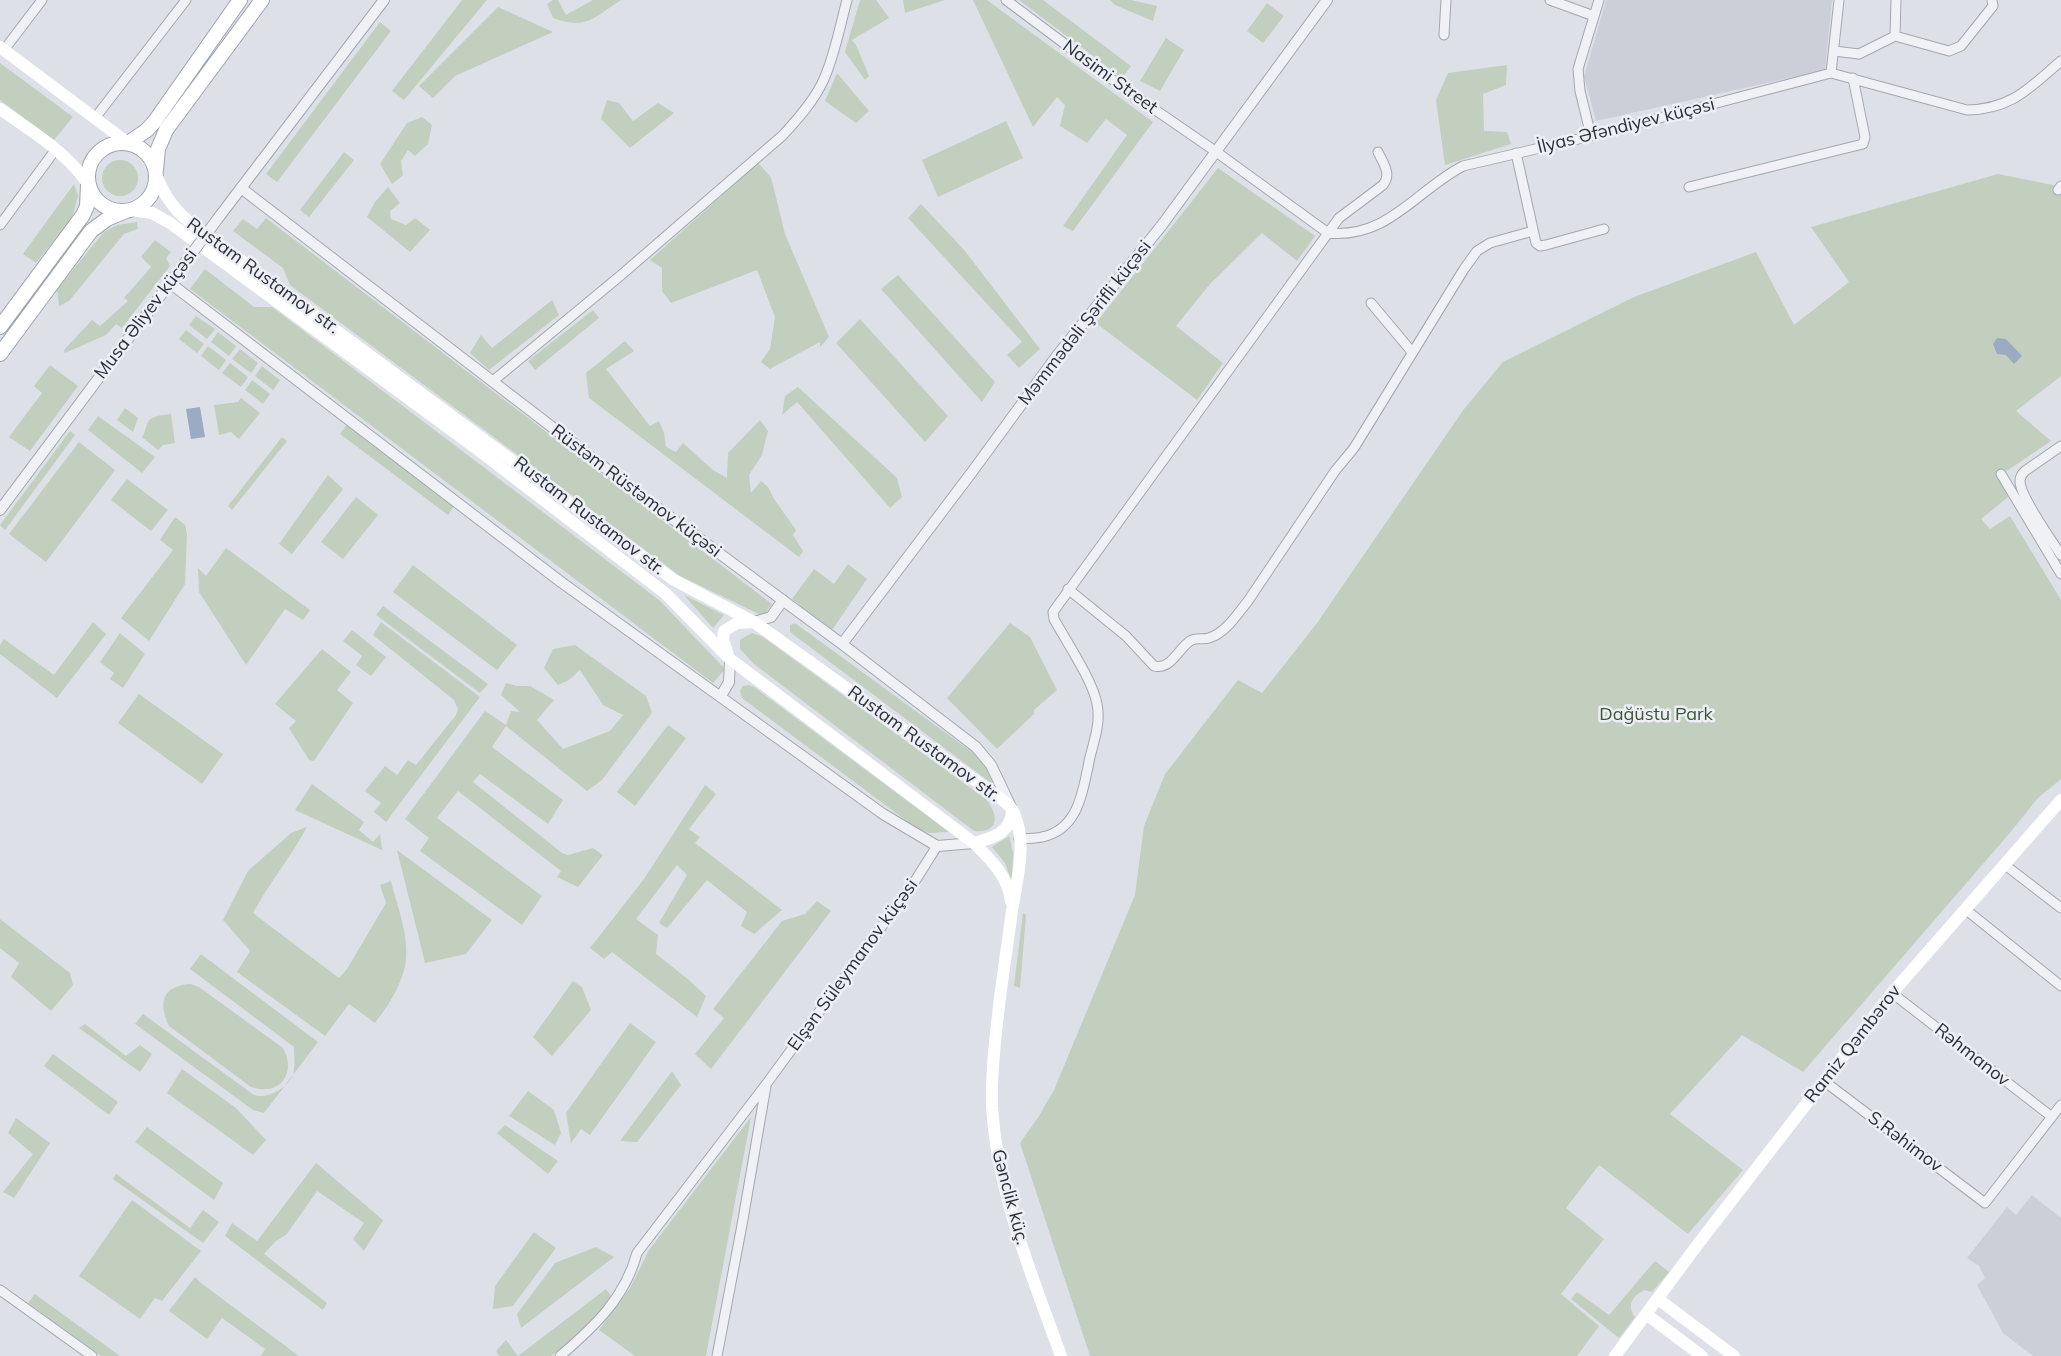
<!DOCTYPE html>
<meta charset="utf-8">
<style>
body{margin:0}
canvas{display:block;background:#dde0e6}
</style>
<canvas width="2061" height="1356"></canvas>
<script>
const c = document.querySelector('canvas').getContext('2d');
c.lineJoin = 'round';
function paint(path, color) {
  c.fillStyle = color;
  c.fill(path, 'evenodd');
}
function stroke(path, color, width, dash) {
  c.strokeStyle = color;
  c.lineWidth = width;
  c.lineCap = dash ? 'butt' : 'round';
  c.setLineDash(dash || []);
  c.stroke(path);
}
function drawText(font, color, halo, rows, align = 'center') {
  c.font = font + ' Mulish,sans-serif';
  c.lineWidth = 5;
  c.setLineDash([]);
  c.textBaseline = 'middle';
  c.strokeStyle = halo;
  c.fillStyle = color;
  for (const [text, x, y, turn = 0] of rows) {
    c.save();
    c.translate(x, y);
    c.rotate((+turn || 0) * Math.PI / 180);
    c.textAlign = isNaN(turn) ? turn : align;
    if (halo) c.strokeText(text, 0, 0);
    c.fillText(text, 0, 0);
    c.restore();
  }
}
const built = new Path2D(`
 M1606,0H1832L1825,70L1596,121L1584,77Z
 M2032,1195L2061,1218V1356H2033L2003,1333L1977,1285L1985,1278L1979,1266L1967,1258L2007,1207L2016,1215Z`);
const green = new Path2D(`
 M462,0H487L404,100L392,91Z
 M553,0H558L566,15L593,0H621C593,18 587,30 553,18L547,4Z
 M860,0H876L889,18L852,40L856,45L869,76L865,80L845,52Z
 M903,0H945L905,13Z
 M973,0H987L1153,122L1073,231L1063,226L1127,135L1106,119L1087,143L1060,126L1065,105L1057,97L1033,127Z
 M1019,0H1043L1131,66L1122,78Z
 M1110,0H1131L1157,6L1153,21L1115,5Z
 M1267,3L1284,16L1263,43L1247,31Z
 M498,7L553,32L455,76L433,98L419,86Z
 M380,22L391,31L277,182L266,174Z
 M1166,38L1184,50L1160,91L1140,81Z
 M0,63L73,117L54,140L0,100Z
 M1507,65L1506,85L1483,94L1484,131L1507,132L1511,144L1445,165L1436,100L1448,73Z
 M837,73L869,111L856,123L825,101Z
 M607,100L619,103L633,121L658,103L674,113L630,148L601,119Z
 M422,117L432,125L428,144L415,156L408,150L401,161L403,175L392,184L380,164L407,123Z
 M1006,121L1023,158L938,197L922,160Z
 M344,152L354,160L309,217L300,210Z
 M102 178a18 18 0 1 1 36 0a18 18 0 1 1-36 0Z
 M758,163L771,177L785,234L829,337L820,347V342L770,369L761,362L770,349L775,317L757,270L671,303L662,291V268L650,260Z
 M1218,168L1315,236L1297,261L1262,233L1210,284L1176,326L1223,363L1197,400L1096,323Z
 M1998,174L2053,185L2061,192V376L2016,411L2051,441L1998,477L2008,492V497L1981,519L1990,529L2010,516L2061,600V779L2038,798L2008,835L1803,1072L1742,1035L1670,1114L1743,1170L1688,1234L1599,1165L1566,1208L1604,1239L1561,1294L1599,1326L1577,1356H1090L1020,1143L1039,1116L1054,1090L1135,895L1144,826L1165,774L1238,680L1262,693L1317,623L1464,409L1503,362L1634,297L1756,252L1794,325L1849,282L1811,227Z
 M74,184L78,196L72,218L36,263L23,254L25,251Z
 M388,187L400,203L390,211L391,219L406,225L415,218L430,230L410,252L367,217L375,202Z
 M921,204L965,251L1040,349L1019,368L1007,355L1022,342L908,218Z
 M266,218L772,604L763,616L680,576L290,285L283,268L233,231L243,219L257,229Z
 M137,222L138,229L124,234L69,301L59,306L57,289L104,232L117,225Z
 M155,240L171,252L166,258L170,266L122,328L116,324L106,335L65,353L64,350L92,320L100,326L128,301L124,298L151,267L141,257Z
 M205,269L254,307H272L659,600L725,669L713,683L190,289Z
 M898,275L995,382L982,402L881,289Z
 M552,300L559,315L489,370L470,353L481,335L492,348Z
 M593,310L599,318L535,370L528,361Z
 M196,316L215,329L207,339L189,325Z
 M860,319L948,416L925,442L836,343Z
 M186,330L204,344L197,353L179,339Z
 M218,332L236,346L229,356L211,342Z
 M625,341L634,351L606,369L650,426L659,421L664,433L666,447L676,452L683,443L713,470L727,478L728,453L760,420L768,431L762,455L749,475L751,493L761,481L768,487L774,499L796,530L793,535L803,551L799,557L589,398L586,373Z
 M208,346L226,360L219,370L201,356Z
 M240,349L258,363L251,373L232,359Z
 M230,363L248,377L241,387L222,373Z
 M50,365L78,386L30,451L9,437L42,393L34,386Z
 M262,366L280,380L273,390L255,376Z
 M252,380L270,394L263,404L245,390Z
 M798,387L897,478L902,497L890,508L797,402L782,415L785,396Z
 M241,398L260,413L239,439L231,432L219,435L214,405L238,402Z
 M125,408L138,418L133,432L117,420Z
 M171,414L175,443L163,445L158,450L142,437C146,432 145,427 148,422C152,415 164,415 171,414Z
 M98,416L155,457L142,473L88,430Z
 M348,423L454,506L448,515L340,434Z
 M70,431L75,435L5,530L0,525Z
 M282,437L287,441L232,510L228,506Z
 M79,442L115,470L46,562L9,534Z
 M328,475L343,489L292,554L279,544Z
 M127,479L168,510L151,531L111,500Z
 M356,497L378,515L343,559L321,542Z
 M175,517L185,525L187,534L185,584L149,641L121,618L173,550L160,540Z
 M226,548L310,610L303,620L285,609L246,665L199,592L198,568L206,576Z
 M848,564L867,579L832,630L792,599L814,569L834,584Z
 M413,565L517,645L497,670L393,592Z
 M684,595L724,615L713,628Z
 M383,606L488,684L480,693L376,615Z
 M93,622L106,634L57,698L0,654V645L4,639L54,675Z
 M381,622L480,697L386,822L374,812L381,803L365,791L385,766L397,775L408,760L416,765L456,715L458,709L454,700L373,635Z
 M795,623L983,760L995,786L790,632V625Z
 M1010,623L1030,637L1057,690L1034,710V714L997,749L947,698Z
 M352,630L386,657L371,676L356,665L362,656L343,641Z
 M120,633L145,654L123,688L110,679L114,673L100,662Z
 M752,633L763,637L987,800C999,817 999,833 974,831L754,664L740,649V640Z
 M575,645L646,696L652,713L602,780L587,791L506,726L492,747L563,800L548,824L480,774L473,782L562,853L568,855L593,848L603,855L578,887L557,877L561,871L458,791L437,818L542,896L522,925L420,851L429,838L405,819L485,711L506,725L511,711L520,712L501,695L506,683L517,686H530L554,700L537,720L563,749L610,731L623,715L603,705L580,670L569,680L558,685L544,668L553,649Z
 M322,649L351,672L337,690L353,703L314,761L309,760L289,728L296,721L275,704Z
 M749,685L754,687L949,832L929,833L916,828L742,698L740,691L743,686Z
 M139,694L223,754L202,784L118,723Z
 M668,725L686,738L635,806L617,792Z
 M312,784L364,822L359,830L373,842L380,834L382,850L295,810Z
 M705,785L716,794L689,829L700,837L695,843L782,910L754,934L741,926L747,912L707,880L667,928L659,923L687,875L677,865L636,919L658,935L656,954L689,980L706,996L697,1017L612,952L604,959L590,948L644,879Z
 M307,827C291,857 269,883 253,913L339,978L347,969L386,903L380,885L391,881C396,902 405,924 406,946C409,974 392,1001 375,1023L349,1004L325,1036L237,972L250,951L223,920L248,871L291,833Z
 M1009,836L1013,853L1012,882L1005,863L992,847Z
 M397,850L492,920L466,954L425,963Z
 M817,901L831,911L711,1069L695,1054L724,1018L713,1009L782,921L805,914Z
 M1023,913L1026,915L1020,988L1014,986Z
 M0,919L70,973L73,985L51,1011L11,977L19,963L0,948Z
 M201,954L318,1042L264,1113L253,1110L135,1024L143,1014L254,1095C268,1100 292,1086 294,1071C295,1063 294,1054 294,1047L190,969Z
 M573,981L582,987L591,1010L552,1056L533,1037Z
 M190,984L199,987L283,1048C297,1073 280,1097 251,1087L169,1026C158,1003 162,986 190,984Z
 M630,1023L656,1042L590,1135L581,1129L571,1143L566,1113Z
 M85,1024L126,1056L140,1045L152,1054L140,1072L79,1028Z
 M53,1054L118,1102L109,1115L44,1066Z
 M182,1069L236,1108L266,1140L253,1155L167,1093Z
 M672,1071L681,1085L637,1142L620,1141Z
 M528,1091L554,1110L561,1133L555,1145L509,1116Z
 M751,1117L706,1356H635L599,1330L630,1288L649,1250Z
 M16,1118L50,1143L14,1198L3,1192L33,1154L8,1133Z
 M505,1125L558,1161L548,1174L497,1133Z
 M147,1127L223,1183L214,1200L135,1142Z
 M316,1163L383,1220L364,1251L353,1239L364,1223L317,1191L287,1234L276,1241L264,1254L327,1303L323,1310L225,1236L232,1223L257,1241Z
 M116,1174L190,1228L203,1210L219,1222L203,1243L113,1179Z
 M132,1200L201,1251L162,1301L155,1298L140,1319L79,1276Z
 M534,1232L556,1248L513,1306L493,1309L495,1286Z
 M596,1247L614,1257L521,1328L517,1314L555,1263Z
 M1655,1261L1669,1272L1652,1292L1644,1290C1633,1296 1626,1305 1635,1317L1619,1338L1571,1299L1577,1292L1609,1315Z
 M195,1277L201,1283L299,1356H261L265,1349L222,1318L207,1339L169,1311Z
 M606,1289L611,1296L586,1329L551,1356H499L496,1351L506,1340L518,1356Z
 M35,1294L120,1356H101L28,1303Z`);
const water = new Path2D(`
 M1997,338L2006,339L2022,356L2014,364L2006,355L1997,354L1993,344Z
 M200,407L205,437L191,439L186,409Z`);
const minor = new Path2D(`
 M1006,0L1125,89L1215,151L1328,233C1388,239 1415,191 1463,166L1591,136L1831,73L1967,110C2012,109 2029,88 2061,61
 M1550,0L1594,16
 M1444,35L1446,0
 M1895,36L1896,0
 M4,50L42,0
 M1834,51L1859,54L1895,36L1949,51L1961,46L1993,6L1992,0
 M1831,73L1839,0
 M95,118L186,0
 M1591,136L1580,91L1578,69L1599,0
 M1516,153L1536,243L1540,246L1546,245L1604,229
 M1689,187L1863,144L1865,137L1853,78
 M2058,190L2061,186
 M0,225L56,149
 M1371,303L1412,352
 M493,381L620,276L782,136C797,120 815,100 824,79C835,54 840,26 847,0
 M2061,446L2025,471C2022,474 2020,476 2020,481C2020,497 2051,539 2061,555
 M2001,474L2061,574
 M1068,589L1126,636L1154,666C1171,670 1178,649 1190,641C1196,637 1203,640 1209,638C1226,633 1238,613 1248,601L1335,471L1354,448L1464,269L1477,251L1490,243L1533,231
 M1019,839C1027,838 1035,839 1042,837C1080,829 1083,789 1090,757C1094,741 1101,722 1097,704C1093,681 1066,641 1054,619L1053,612L1339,218L1383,185C1392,174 1383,163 1378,152
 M2005,865L2061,908
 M1965,909L2061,986
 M1892,993L2052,1117
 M1824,1081L1985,1203L2061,1105
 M0,1290L92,1356
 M560,1356C594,1327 625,1298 637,1253L767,1083L915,881L937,846
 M717,1356L742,1225L766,1086`);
const tertiary = new Path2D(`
 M241,188L643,497L842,644L976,747L991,765L1011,807
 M219,217L384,0
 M170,283L561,582L883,814L937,846L974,843
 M0,510L187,260
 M754,622L771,617L783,600
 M842,644L972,472L1056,357L1162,225L1327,0
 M721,696L729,682L730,659`);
const secondary = new Path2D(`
 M0,47L128,143
 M0,109C31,131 67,152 88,184
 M156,174C170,214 194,225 227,250L674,580L754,622L990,791C997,796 1009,803 1013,811C1028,842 1017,878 1012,911C1008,939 1004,968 1000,997C996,1033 991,1070 992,1106C997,1193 1032,1275 1061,1356
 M130,210L152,213L170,223L477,449L665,593L730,659L974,843C991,860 1008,876 1011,901
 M728,655L723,640L724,631L737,623L754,622
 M974,843C993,838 1011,833 1012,811
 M1658,1299L1734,1356
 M1646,1314L1702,1356
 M1615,1356L1698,1244L1892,993L2061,800`);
const primary = new Path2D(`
 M128,143L147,130L155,121L240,0
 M88 177a34 34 0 1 1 68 0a34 34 0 1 1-68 0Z
 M156,170L158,149L166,130L262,0
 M0,327L83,215L87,206L88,185
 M0,354L91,231L107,219L126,211`);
const tertiaryBridge = new Path2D(`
 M187,260L219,217`);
const streetNames = [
 ["Nasimi Street",1110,77,36],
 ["İlyas Əfəndiyev küçəsi",1626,126,-14],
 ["Rustam Rustamov str.",263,276,36],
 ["Musa Əliyev küçəsi",146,314,-53],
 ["Məmmədəli Şərifli küçəsi",1085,323,-52],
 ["Rüstəm Rüstəmov küçəsi",636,491,37],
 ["Rustam Rustamov str.",589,516,37],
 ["Rustam Rustamov str.",924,744,36],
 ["Elşən Süleymanov küçəsi",853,965,-54],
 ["Ramiz Qəmbərov",1853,1044,-52],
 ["Rəhmanov",1972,1055,38],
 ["S.Rəhimov",1905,1142,37],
 ["Gənclik küç.",1010,1197,75]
];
const parkNames = [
 ["Dağüstu Park",1656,715]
];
paint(built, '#cccfd7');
paint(green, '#c2cfbf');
paint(water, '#9babc3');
stroke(minor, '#a3a7af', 11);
stroke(tertiary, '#a3a7af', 12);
stroke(primary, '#9ea4b0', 16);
stroke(minor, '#f0f1f5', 9);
stroke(tertiary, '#f0f1f5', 10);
stroke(secondary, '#fff', 12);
stroke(primary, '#fff', 14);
stroke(tertiaryBridge, '#a3a7af', 12, []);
stroke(tertiaryBridge, '#f0f1f5', 10);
drawText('18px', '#282e3b', '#edeff4', streetNames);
drawText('18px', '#3a5637', '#edeff4', parkNames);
</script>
